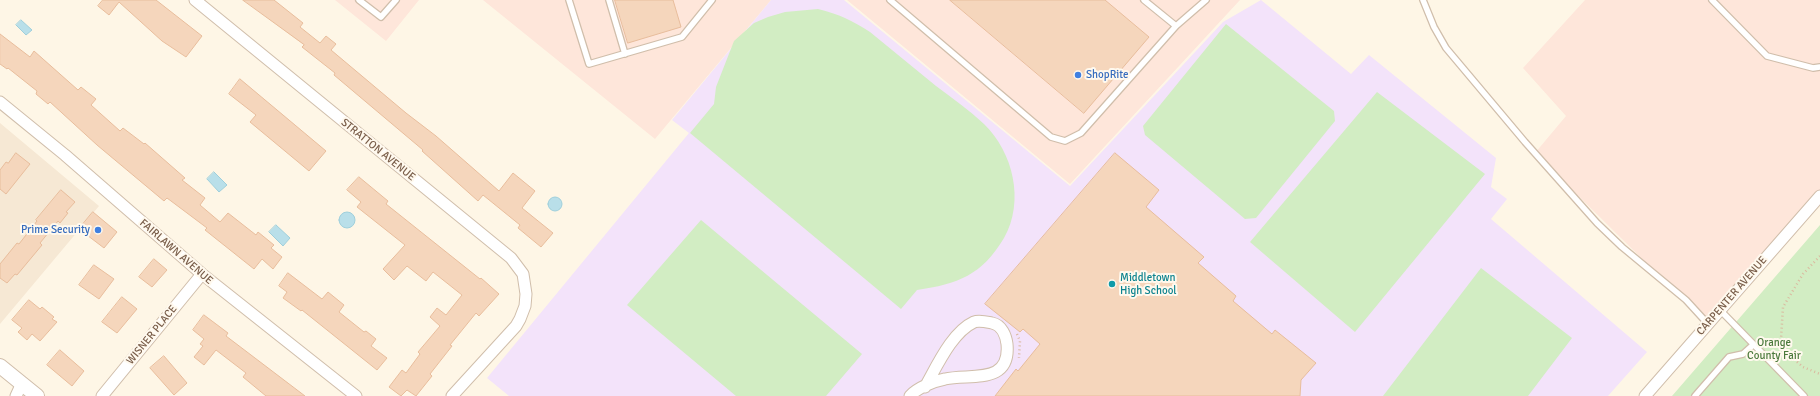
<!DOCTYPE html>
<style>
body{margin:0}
canvas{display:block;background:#fef6e6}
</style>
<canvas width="1820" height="396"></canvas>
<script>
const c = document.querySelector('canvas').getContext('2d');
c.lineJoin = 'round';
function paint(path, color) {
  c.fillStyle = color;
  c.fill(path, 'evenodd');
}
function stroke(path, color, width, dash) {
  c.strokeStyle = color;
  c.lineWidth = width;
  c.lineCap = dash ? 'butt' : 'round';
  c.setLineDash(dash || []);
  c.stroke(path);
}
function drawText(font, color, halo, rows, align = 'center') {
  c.font = font + ' Signika,sans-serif';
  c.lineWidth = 4;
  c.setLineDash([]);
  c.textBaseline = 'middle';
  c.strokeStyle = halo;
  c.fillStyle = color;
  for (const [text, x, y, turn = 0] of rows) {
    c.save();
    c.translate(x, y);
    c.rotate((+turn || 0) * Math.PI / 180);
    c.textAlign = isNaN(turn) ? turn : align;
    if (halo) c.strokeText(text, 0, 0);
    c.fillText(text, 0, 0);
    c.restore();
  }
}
const residential = new Path2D(`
 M0,123L99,206L0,324Z`);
const commercial = new Path2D(`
 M335,0H419L386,41Z
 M483,0H771L655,139Z
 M847,0H1240L1070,184Z
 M1585,0H1820V195L1708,324L1535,153L1566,116L1523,68Z`);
const education = new Path2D(`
 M771,0H844L1070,186L1223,22L1261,0L1351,74L1369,55L1496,158L1491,187L1507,199L1491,219L1647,352L1608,396H509L487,378L689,133L672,120Z`);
const green = new Path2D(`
 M818,9C839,14 853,21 870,32C892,50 914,68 936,86C952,98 969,110 984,124C1013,152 1025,201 1004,238C982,275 958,284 917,290L901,309L690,133L714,104L716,87L734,41L754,23L768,17L785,12Z
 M1226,24L1334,111L1335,121L1256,218L1245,219L1145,135L1143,126Z
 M1377,92L1485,174L1355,332L1250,242Z
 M701,220L862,354L826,396H736L627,305Z
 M1820,225V396H1672Z
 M1481,268L1572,338L1528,396H1383Z`);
const water = new Path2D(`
 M21,20L32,30L26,35L16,25Z
 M214,172L227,185L219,192L207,179Z
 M548 204a7 7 0 1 1 14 0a7 7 0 1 1-14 0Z
 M339 220a8 8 0 1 1 16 0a8 8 0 1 1-16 0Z
 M276,225L290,238L283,246L269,232Z`);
const building = new Path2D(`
 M103,0H156L202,36L186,57L162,41L119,2L109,15L98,6Z
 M243,0H274L303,23L300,27L320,43L326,36L336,44L331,50L406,113L436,136L499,191L513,173L535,191L522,208L553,233L541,247L518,228L520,225L483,195L478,201L422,151L423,150L334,75L335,73L302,47L304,45Z
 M615,0H673L681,27L628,43Z
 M950,0H1105L1149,37L1084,113Z
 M0,34L30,57L34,51L78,90L81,87L96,99L91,105L120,131L123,128L144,144L145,143L185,178L182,180L205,198L200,205L220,222L228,213L256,235L258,232L274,245L271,248L282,257L273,269L262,259L254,269L205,230L207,228L167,198L164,201L97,145L50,102L48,104L36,94L37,91L8,68L7,69L0,64Z
 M240,79L326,151L309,171L250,122L256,115L229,94Z
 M16,153L30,164L6,194L0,189V170L6,162L8,163Z
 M1115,153L1159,190L1146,207L1204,257L1198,263L1236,296L1233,301L1272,334L1275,330L1316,363L1301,380L1300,396H995L1016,369L1018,371L1040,344L1023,329L1020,332L985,304Z
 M359,177L388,201L386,204L480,279L481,278L499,294L479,316L476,313L450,345L452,346L430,374L432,376L416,396L407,390L401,396L389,387L402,370L406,373L420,354L418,352L440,326L430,317L437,308L446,315L462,295L433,272L426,281L407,266L394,280L383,269L405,245L357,207L361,202L347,190Z
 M61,190L75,202L66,212L68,213L60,223L58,221L40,243L42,245L17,275L15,274L7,283L0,278V264L17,243L19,244L37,221L36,220Z
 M93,212L117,232L104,248L79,229Z
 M154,259L167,270L152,287L139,277Z
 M94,265L114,279L99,299L79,285Z
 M288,273L322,299L328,292L344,305L339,312L364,332L366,331L376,339L371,346L387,358L377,370L302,310L301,311L283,298L287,292L279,286Z
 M122,297L137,309L117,333L102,322Z
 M29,300L40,309L42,307L54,317L52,319L57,322L40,341L32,334L27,340L18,332L22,328L12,320Z
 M204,315L228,333L226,336L305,396H266L243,377L246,373L216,350L204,365L194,357L203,346L200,344L204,339L193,330Z
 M60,350L84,371L72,386L47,365Z
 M164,356L187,383L174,395L150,368Z`);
const path = new Path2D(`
 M1820,256L1803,274L1783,307L1781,339L1787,353L1803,367L1820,374
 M1017,334L1020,341L1019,358`);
const service = new Path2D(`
 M359,0L381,17L396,0
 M569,0L589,64L682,37L712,0
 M609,0L625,54
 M890,0L1051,137L1065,141L1081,133L1176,26
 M1144,0L1176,26L1206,0
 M1423,0L1434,27L1446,48L1525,142L1597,223L1622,247L1686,300L1708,324
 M1712,0L1767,56L1813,68L1820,67
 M1720,310L1804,396
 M1695,396L1729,357L1743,354L1753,345`);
const minor = new Path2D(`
 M195,0L511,258L523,274L526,294L525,306L520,319L516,326L452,396
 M0,102L65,155L202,274L356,396
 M16,396L22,383
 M102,396L202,274
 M910,396C917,388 934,381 945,379C969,373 1011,386 1007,344C1006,336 1002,325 992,323C987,322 979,320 974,322C952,332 937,366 925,387
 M1645,396L1820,196`);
const tertiary = new Path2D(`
 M0,366L37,396`);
const markers = [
 [1078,75,4,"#3f7fe0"],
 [98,230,4,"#3f7fe0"],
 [1112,284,4,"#0f9aa8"]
];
const shopNames = [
 ["ShopRite",1086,75],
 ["Prime Security",90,230,"right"]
];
const streetNames = [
 ["STRATTON AVENUE",378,150,39],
 ["FAIRLAWN AVENUE",176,252,41],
 ["CARPENTER AVENUE",1732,296,-49],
 ["WISNER PLACE",152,335,-51]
];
const cultureNames = [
 ["Middletown",1120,278],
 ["High School",1120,291]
];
const parkNames = [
 ["Orange",1774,343],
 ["County Fair",1774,356]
];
paint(residential, '#f6e8d4');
paint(commercial, '#fee6da');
paint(education, '#f3e3fa');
paint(green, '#d2edc3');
paint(water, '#b9dfe9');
stroke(water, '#9fcfdb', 1);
paint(building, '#f5d6bc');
stroke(building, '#e8bd9c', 1);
stroke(service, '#d0beab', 8);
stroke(minor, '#d0beab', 13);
stroke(tertiary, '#d0beab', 16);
stroke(path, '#dab99f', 2.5, [1, 3]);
stroke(service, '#fff', 5.5);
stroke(minor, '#fff', 11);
stroke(tertiary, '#fff', 14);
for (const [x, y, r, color] of markers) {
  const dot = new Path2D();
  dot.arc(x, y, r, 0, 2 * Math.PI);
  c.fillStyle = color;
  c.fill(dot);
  stroke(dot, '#fff9ee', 1.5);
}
drawText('11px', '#366cbe', '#fff9ee', shopNames, 'left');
drawText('11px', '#795d49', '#fff9ee', streetNames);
drawText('11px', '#0d838f', '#fff9ee', cultureNames, 'left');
drawText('11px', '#4c7a3d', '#fff9ee', parkNames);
</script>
